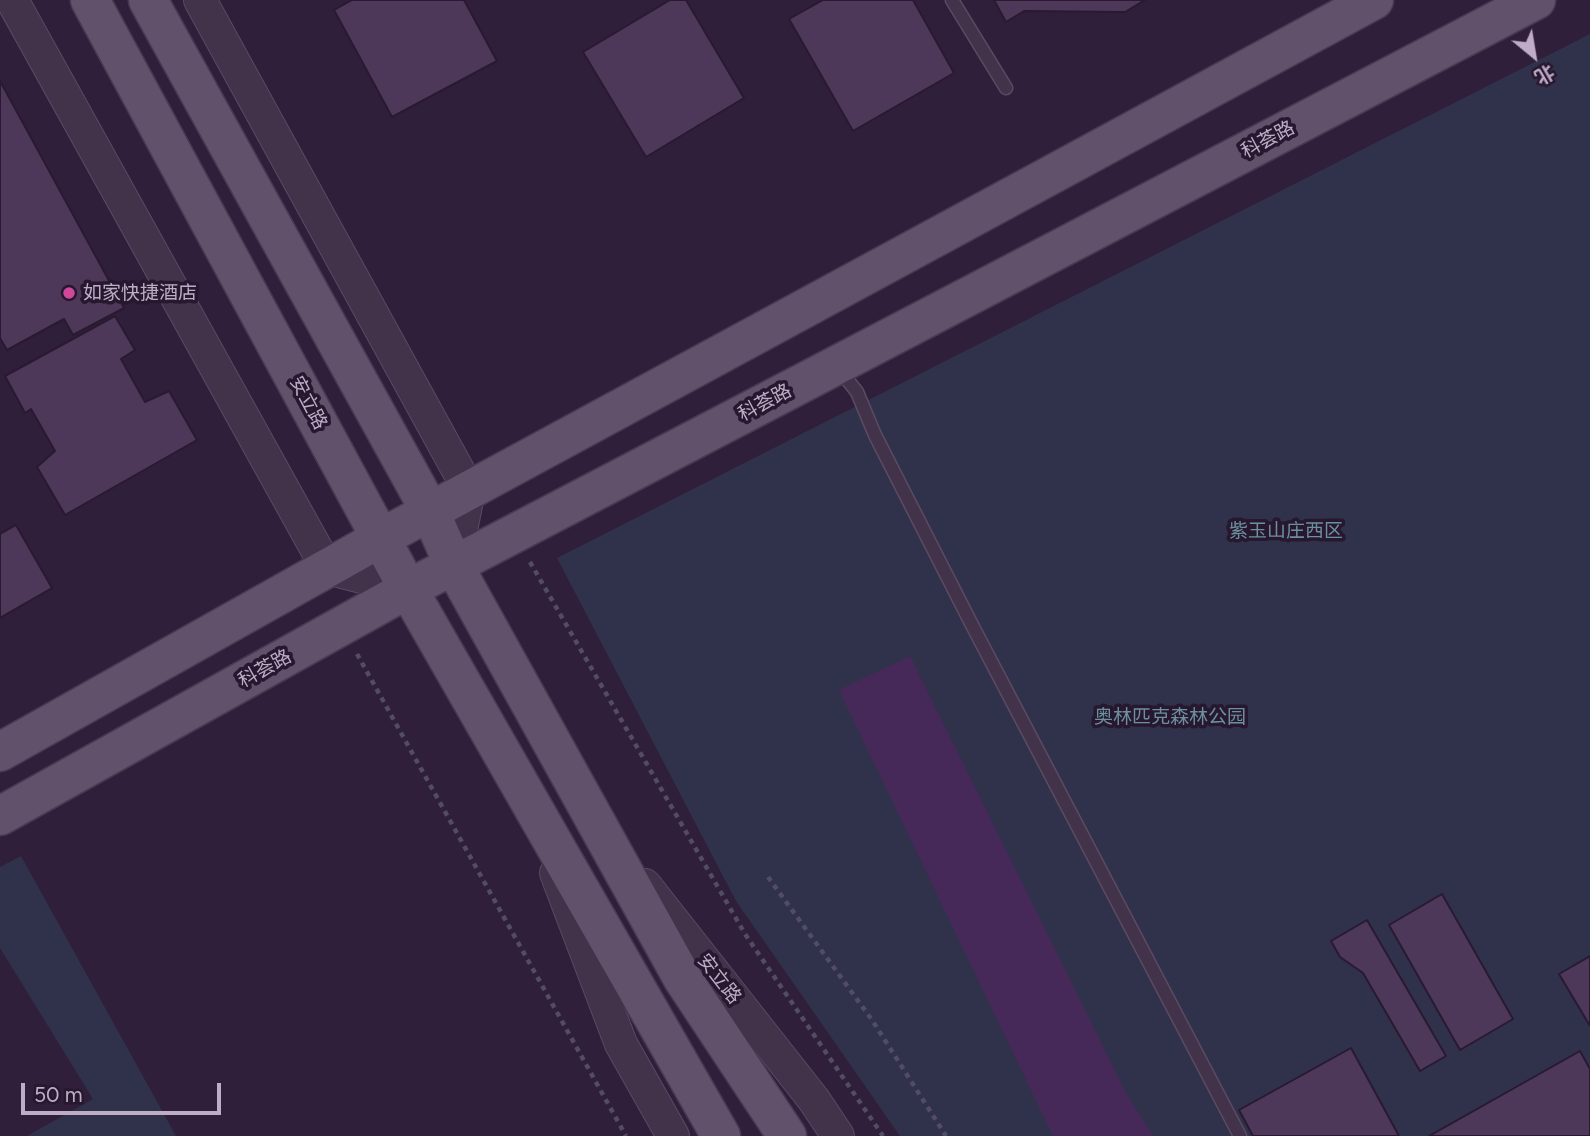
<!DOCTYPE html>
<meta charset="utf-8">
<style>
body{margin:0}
#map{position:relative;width:1590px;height:1136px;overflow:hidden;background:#301f3b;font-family:Figtree,"Noto Sans SC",sans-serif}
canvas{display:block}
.north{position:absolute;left:1499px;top:21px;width:70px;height:70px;-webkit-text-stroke:5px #27182f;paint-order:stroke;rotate:150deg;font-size:19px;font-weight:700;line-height:28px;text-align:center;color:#bfadc7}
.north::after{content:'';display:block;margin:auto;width:24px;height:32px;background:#bfadc7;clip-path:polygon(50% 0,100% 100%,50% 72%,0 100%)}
.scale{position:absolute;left:21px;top:1083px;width:200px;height:32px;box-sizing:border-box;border:4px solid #bfadc7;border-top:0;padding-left:9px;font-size:21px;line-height:24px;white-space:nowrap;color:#bfadc7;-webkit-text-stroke:5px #27182f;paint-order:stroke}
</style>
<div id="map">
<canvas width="1590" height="1136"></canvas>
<div class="north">北</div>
<div class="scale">50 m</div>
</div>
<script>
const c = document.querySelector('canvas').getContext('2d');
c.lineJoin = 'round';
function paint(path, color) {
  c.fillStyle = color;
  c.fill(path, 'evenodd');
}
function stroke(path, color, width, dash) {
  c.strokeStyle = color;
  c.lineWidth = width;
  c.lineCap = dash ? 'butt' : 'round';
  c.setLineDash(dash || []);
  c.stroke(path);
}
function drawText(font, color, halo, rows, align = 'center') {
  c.font = font + ' Figtree,"Noto Sans SC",sans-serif';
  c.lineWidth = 7;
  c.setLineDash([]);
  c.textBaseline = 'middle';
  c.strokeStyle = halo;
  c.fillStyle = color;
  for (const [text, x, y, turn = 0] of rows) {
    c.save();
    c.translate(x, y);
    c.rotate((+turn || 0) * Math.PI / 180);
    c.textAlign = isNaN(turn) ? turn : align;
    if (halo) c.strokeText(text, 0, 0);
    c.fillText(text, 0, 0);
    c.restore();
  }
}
const green = new Path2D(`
 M1590,34V1136H900L736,901L557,558Z
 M21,856L176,1136H27L93,1099L0,948V867Z`);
const water = new Path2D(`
 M910,656L1127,1095L1153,1136H1053L839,690Z`);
const building = new Path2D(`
 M352,0H464L497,61L392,117L334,10Z
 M670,0H686L744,98L646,157L583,52Z
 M823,0H913L954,73L853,131L789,19Z
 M994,0H1145L1125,12L1024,11L1006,22Z
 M0,81L124,308L73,335L64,319L7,350L0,338Z
 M115,316L135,350L121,359L145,402L169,391L197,440L65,515L37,467L55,451L31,409L25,413L5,376Z
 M16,525L52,588L0,618V534Z
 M1442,894L1513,1019L1460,1050L1389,925Z
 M1367,920L1446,1056L1420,1071L1363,973L1340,957L1331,941Z
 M1590,956V1026L1559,974Z
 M1351,1048L1399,1136H1253L1239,1110Z
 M1580,1051L1590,1069V1136H1429Z`);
const path = new Path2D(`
 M530,562L745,934L883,1136
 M357,654L626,1136
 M768,877L872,1020L946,1136`);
const service = new Path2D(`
 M952,0L1006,88
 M838,368L857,392L875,435L972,625L1240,1136`);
const tertiary = new Path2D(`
 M12,0L327,568L408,589
 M200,0L469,490L454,566
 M556,873L621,1044L673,1136
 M645,885L814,1100L838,1136`);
const primary = new Path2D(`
 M90,0L408,589L721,1136
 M148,0L430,511L454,566L683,979L787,1136
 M0,752L381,538L1374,0
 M0,816L408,589L1536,0`);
const markers = [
 [69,293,7,"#d1479c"]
];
const streetNames = [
 ["科荟路",1268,140,-28],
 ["安立路",308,403,62],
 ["科荟路",765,403,-28],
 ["科荟路",265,669,-29],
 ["安立路",719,979,52]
];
const poiNames = [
 ["如家快捷酒店",83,293]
];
const parkNames = [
 ["紫玉山庄西区",1286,531],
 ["奥林匹克森林公园",1170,717]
];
paint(green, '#30324b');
paint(water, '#472959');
paint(building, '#4d3859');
stroke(building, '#291a31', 2);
stroke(service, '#5a4a62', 15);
stroke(tertiary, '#5a4a62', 34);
stroke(primary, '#493951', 41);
stroke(path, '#524c66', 4.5, [5, 5]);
stroke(service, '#42334b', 12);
stroke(tertiary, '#42334b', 32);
stroke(primary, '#62516b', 38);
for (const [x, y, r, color] of markers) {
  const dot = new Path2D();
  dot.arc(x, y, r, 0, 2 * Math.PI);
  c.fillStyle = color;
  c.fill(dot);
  stroke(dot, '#27182f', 2.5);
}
drawText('19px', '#bfadc7', '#27182f', streetNames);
drawText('19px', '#bfadc7', '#27182f', poiNames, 'left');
drawText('19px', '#6b909f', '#27182f', parkNames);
</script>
